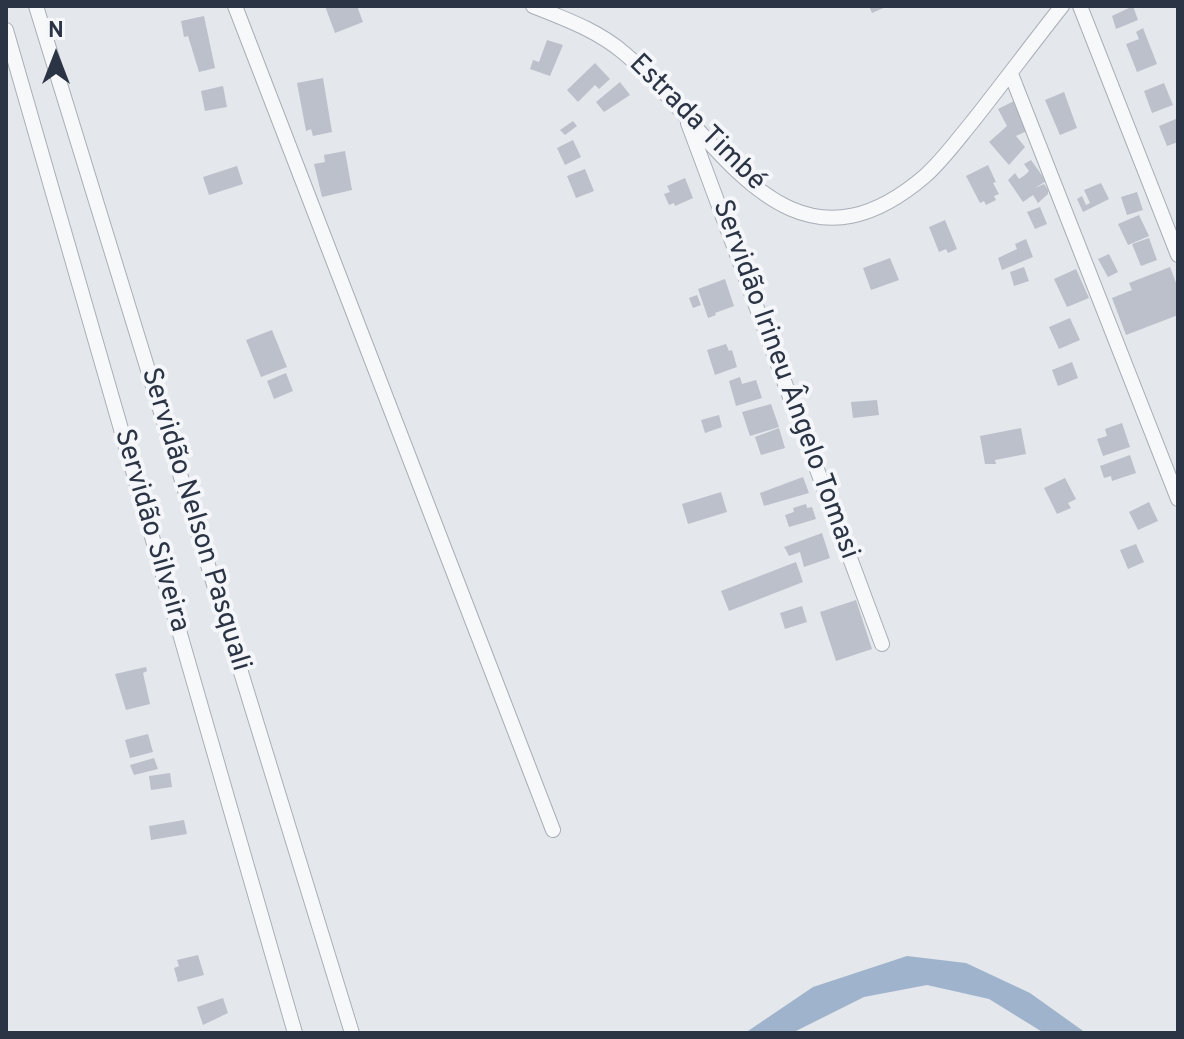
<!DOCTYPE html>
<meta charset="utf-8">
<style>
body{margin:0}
#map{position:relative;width:1184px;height:1039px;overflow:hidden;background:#e4e7ec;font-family:Overpass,sans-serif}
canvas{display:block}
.frame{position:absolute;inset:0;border:8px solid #2b3445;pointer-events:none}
.north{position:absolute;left:16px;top:16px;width:80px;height:80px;-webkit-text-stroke:6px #f4f6f9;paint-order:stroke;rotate:0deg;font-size:22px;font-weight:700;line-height:32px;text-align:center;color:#2b3445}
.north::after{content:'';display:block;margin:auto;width:28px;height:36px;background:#2b3445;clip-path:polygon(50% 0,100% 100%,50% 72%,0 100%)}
</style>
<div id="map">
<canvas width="1184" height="1039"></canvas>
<div class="frame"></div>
<div class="north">N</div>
</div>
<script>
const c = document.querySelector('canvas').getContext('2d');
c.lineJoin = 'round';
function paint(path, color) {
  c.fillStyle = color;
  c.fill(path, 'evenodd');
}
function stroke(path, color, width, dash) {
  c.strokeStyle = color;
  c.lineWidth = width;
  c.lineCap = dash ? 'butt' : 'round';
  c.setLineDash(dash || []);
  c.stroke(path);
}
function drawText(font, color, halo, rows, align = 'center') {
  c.font = font + ' Overpass,sans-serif';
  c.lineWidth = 8;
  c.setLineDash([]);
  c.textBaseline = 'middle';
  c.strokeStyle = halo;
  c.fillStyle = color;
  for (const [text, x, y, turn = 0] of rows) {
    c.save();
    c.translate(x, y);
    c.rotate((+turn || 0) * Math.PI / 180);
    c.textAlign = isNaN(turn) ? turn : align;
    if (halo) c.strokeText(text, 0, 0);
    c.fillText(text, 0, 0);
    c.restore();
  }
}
const water = new Path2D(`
 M907,956L966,963L1030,993L1086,1033H1044L989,999L927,985L864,997L792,1033H745L813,987Z`);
const building = new Path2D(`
 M325,6H357L363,22L335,33Z
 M869,6H888L872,13Z
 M1133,6L1138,20L1116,29L1112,16Z
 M204,16L215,68L199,72L188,36L184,37L181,21Z
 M1143,28L1157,64L1137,72L1126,44L1139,39L1136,32Z
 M547,40L563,45L550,76L530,69L533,60L539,62Z
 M595,63L610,79L599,89L595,85L578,102L567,90Z
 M323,78L332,132L313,136L311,129L306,131L297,83Z
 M620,82L630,95L604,112L596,102Z
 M1164,83L1173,105L1152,113L1144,91Z
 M223,86L227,107L205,111L201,91Z
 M1064,92L1077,128L1060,135L1045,100Z
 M1014,101L1029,130L1016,136L1025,147L1009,165L989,142L1007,126L998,109Z
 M1176,119L1178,142L1167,146L1159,126Z
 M573,121L577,126L565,135L560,130Z
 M573,140L581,157L565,165L557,148Z
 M345,151L352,190L322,197L314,164L325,162L324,155Z
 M1031,160L1046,181L1035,188L1044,184L1048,190V194L1038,203L1033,195L1023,202L1008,180L1015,173L1019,179L1025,175L1029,171L1024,164Z
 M988,165L996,182L993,183L999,194L994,196L996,200L986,205L984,201L980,203L966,176Z
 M237,166L243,184L209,195L203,177Z
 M585,169L594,191L576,198L567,176Z
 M685,178L693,198L675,206L674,203L669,205L664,194L670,192L667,186Z
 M1101,183L1109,199L1083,212L1077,199L1082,196L1086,205L1090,203L1084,190Z
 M1137,192L1143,210L1127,215L1121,197Z
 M1040,207L1047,224L1035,229L1027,212Z
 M1139,215L1149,236L1128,245L1118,224Z
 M945,220L957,249L948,253L946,249L939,252L929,227Z
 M1149,238L1157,260L1141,266L1132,244Z
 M1026,239L1033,257L1002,270L998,258L1017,249L1015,244Z
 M1109,254L1118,272L1108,277L1098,259Z
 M890,258L899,280L871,290L863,268Z
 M1024,267L1029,281L1014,286L1010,272Z
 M1170,267L1178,288V315L1126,335L1112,298L1132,290L1129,283Z
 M1076,269L1089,298L1067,307L1054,279Z
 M725,279L734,306L715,313L716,315L708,318L698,289Z
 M697,295L701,305L693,308L689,298Z
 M1070,318L1080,340L1059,349L1049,327Z
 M272,330L287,367L261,377L246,340Z
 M726,344L729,351L732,350L737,367L715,375L707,350Z
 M1072,362L1078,378L1058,386L1052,370Z
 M286,373L293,391L274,399L267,381Z
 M740,377L742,384L756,380L762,398L736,406L729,381Z
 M877,400L879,415L853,418L851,402Z
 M771,404L779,427L750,436L742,412Z
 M719,415L722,427L705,433L701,420Z
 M1122,423L1130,447L1103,456L1097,439L1107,436L1105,429Z
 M779,428L785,448L761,455L755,437Z
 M1021,428L1026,454L995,460L996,464H985L980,436Z
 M1130,455L1136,473L1112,481L1111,476L1104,478L1100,466Z
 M803,477L809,493L764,506L760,493Z
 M1065,478L1076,499L1068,503L1071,508L1057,514L1044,488Z
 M721,492L727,512L688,524L682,504Z
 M1149,502L1158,521L1138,530L1129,512Z
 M806,504L807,508L812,507L816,519L789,527L785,515L794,512L793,508Z
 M822,533L830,558L804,567L800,552L789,556L786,550L784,547Z
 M1136,544L1144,562L1128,569L1120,550Z
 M796,562L803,582L729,611L721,591Z
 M856,600L872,649L836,661L820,612Z
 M802,606L807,622L785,629L780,613Z
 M146,667L147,671L143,673L150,704L126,710L115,674Z
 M148,734L153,752L130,758L125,740Z
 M154,758L158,769L134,775L130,765Z
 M170,773L172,787L151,790L149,776Z
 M184,820L187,834L151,840L149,826Z
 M198,955L204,975L178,982L174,968L179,966L177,960Z
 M223,998L228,1013L203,1025L197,1007Z`);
const minor = new Path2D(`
 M36,6L352,1033
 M235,6L553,830
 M533,6C565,19 597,30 624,53C716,130 786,295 925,176C943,160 958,139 973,121C1003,83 1032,44 1062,6
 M1080,6L1178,255
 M6,30L295,1033
 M1011,74L1178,499
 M688,123L882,644`);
const streetNames = [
 ["Estrada Timbé",696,124,45],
 ["Servidão Irineu Ângelo Tomasi",784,380,70],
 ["Servidão Nelson Pasquali",194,520,73],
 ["Servidão Silveira",150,531,74]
];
paint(water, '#9fb4cc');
paint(building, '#bbc0ca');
stroke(minor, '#a9aeb7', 16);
stroke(minor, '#f7f8fa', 14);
drawText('28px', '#2b3445', '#f4f6f9', streetNames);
</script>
